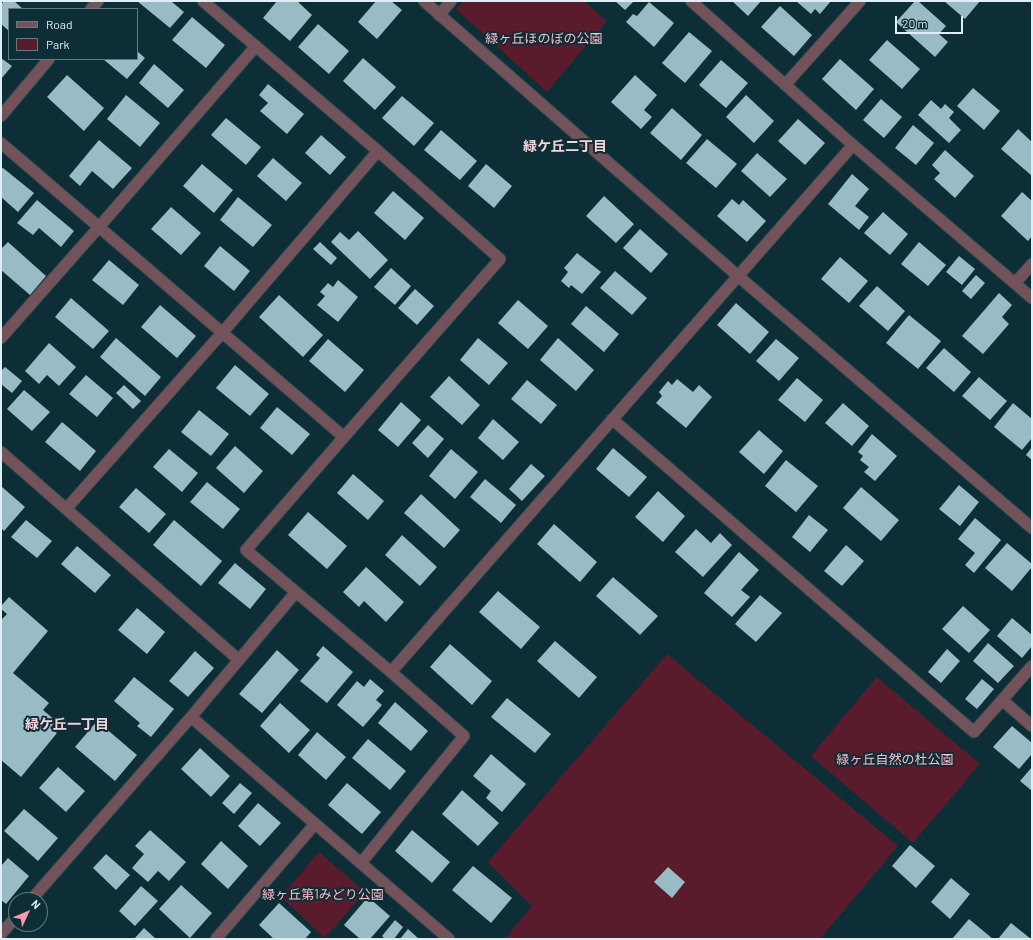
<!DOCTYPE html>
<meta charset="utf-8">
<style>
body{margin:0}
#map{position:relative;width:1033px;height:940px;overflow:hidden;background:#0d2e36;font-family:Barlow,sans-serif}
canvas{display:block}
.frame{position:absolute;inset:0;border:2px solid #def0f5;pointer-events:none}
.legend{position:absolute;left:8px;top:8px;width:130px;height:52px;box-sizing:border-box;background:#0d2e36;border:1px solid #617c82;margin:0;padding:5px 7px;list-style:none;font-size:12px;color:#def0f5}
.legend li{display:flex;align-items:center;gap:8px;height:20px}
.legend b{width:20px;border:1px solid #617c82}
.north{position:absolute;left:8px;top:892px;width:40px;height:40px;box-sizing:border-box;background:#0d2e36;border:1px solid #617c82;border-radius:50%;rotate:46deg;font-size:11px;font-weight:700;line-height:16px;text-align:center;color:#def0f5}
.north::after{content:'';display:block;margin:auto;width:14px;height:18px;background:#f29aac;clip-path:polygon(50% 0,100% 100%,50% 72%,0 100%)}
.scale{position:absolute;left:895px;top:16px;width:68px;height:18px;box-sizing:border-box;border:2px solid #def0f5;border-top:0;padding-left:5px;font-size:12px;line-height:14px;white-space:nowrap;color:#def0f5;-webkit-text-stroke:3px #0d2e36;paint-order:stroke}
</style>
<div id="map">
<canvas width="1033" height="940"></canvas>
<div class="frame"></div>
<ul class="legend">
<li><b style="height:5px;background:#745259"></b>Road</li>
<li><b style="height:11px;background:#5a1c2d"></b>Park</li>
</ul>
<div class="north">N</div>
<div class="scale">20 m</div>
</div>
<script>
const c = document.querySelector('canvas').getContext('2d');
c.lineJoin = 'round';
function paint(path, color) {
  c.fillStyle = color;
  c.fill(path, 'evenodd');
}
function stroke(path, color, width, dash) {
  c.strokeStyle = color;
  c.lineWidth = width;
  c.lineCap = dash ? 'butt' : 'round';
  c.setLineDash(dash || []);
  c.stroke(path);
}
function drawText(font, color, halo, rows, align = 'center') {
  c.font = font + ' Barlow,"Noto Sans JP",sans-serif';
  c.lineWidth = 4;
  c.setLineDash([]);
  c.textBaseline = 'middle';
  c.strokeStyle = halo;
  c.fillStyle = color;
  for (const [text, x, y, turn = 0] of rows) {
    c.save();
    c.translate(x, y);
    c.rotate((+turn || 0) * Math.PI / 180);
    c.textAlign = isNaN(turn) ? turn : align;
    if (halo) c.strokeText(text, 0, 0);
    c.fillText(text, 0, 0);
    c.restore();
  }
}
const green = new Path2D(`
 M464,1H584L607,21L547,92L456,9Z
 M667,654L898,846L820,939H505L532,906L488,862Z
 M877,677L980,764L913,843L811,756Z
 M319,852L365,892L325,938L281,897Z`);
const building = new Path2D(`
 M4,1H14L23,9H9V31L1,24V5Z
 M137,1H171L184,12L170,28Z
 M277,1H297L312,15L290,41L263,18Z
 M376,1H391L402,10L377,39L358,22Z
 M615,1H634L625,10Z
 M732,1H761L748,16Z
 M796,1H831L820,14L815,9L811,14Z
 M915,1H918L946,26L939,34L948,42L935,57L896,22Z
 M944,1H980L965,19Z
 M649,2L674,23L654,47L626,22L633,14L637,16Z
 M780,6L812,35L794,56L761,27Z
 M192,17L225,45L206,68L172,40Z
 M318,24L349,51L329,74L298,47Z
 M689,32L712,51L685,83L662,63Z
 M887,40L920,69L902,89L869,60Z
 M137,51L145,58L127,79L103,59H137Z
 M1,58L12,66L1,79Z
 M363,58L396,87L375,110L343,81Z
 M840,59L874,89L856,110L822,79Z
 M721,60L748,83L726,108L699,85Z
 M154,64L184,90L168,108L139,83Z
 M67,75L104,108L84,131L47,97Z
 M635,75L657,95L644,110L652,117L641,129L611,102Z
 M268,84L304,114L287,134L260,111L268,103L259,95Z
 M973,88L1000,111L984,130L957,106Z
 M126,95L160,123L140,147L107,119Z
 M746,95L774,121L754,143L726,117Z
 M402,96L434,123L414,146L382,118Z
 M881,99L902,117L884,138L863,120Z
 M931,100L941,109L945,104L954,112L949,118L961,130L949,143L918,115Z
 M672,108L702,135L681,160L650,133Z
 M226,118L261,147L246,165L211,135Z
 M798,119L825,143L805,165L778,141Z
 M913,125L934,143L916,165L895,148Z
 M1018,129L1032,142V176L1001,149Z
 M441,130L477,161L460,180L424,150Z
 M321,135L346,157L330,175L305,153Z
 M707,139L737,164L716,188L686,163Z
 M99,140L132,168L113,189L92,171L80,186L69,176Z
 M945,150L974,176L955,198L934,179L940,173L932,165Z
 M757,153L787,179L770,197L741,171Z
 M273,158L302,183L286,201L257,176Z
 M202,164L233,190L214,213L183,186Z
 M486,164L512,186L494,208L468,186Z
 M3,168L34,193L18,212L1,197V169Z
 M852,174L869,189L855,206L869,217L859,230L828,204Z
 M393,191L424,218L405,240L374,213Z
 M1022,192L1032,201V236L1028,241L1001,216Z
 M604,196L634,224L616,243L586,216Z
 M238,197L272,225L253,247L220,220Z
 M732,199L739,205L743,200L766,221L747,242L717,216Z
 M37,200L74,231L61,247L39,228L33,235L17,223Z
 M171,207L201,233L181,255L151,229Z
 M883,212L908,234L890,255L864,233Z
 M640,229L668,254L651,273L623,248Z
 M358,231L388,260L370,279L331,242L340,232L349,240Z
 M8,242L46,276L30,295L1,270V249Z
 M320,242L337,258L331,265L313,249Z
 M919,242L946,265L928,286L901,264Z
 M220,246L250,271L234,291L204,266Z
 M577,253L601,272L582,294L571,285L569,288L561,281L568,272L564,268Z
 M959,256L975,269L962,285L946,272Z
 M840,257L868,281L849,303L821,279Z
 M109,260L139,285L123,305L92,280Z
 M391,268L411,286L395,305L374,287Z
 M615,271L647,298L632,315L600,288Z
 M976,275L985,283L971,299L962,291Z
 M338,280L358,297L338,322L317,305L325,296L320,292L328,283L333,287Z
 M877,286L905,311L888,331L859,306Z
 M415,289L434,306L417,325L398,308Z
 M999,293L1012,305L1002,317L1009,324L983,354L962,336Z
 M279,295L323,335L303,357L259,317Z
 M71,298L109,331L93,349L55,317Z
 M518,300L548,326L528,349L498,323Z
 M736,303L769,332L750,354L717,325Z
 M160,305L196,336L177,358L141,327Z
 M586,306L619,334L604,352L571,324Z
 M909,315L941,341L918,369L886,343Z
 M116,338L161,377L145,396L100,357Z
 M478,338L508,363L489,385L460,360Z
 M558,338L594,370L576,391L540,360Z
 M328,339L364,370L345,392L309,361Z
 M776,339L799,358L779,381L756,361Z
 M49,343L76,367L59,386L47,375L39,384L25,371Z
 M944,348L971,372L954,392L926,368Z
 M235,365L269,394L250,416L216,388Z
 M5,367L22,381L12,393L1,384V371Z
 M86,375L113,398L97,417L69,394Z
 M449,376L480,405L462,425L430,397Z
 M979,377L1007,401L990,420L962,396Z
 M797,378L823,400L805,422L778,400Z
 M677,379L693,392L699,385L712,397L686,428L656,403L662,396L659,392L668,381L672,385Z
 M527,380L557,405L541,424L511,399Z
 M124,385L141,401L133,409L116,393Z
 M24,390L50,412L32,431L7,409Z
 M401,402L421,420L398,447L378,430Z
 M843,403L869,426L852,446L825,423Z
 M1013,403L1032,419V438L1022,450L994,427Z
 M277,407L310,434L292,455L260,428Z
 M199,410L229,434L211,456L181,432Z
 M493,419L519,442L503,460L478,438Z
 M62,422L96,451L80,471L45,442Z
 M428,425L444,439L428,458L412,443Z
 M759,430L783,451L764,474L739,452Z
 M872,434L897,456L875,481L864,472L869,467L860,460L863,456L858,452Z
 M235,446L263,471L244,493L216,468Z
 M1032,447V460L1026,455Z
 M613,448L647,477L629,497L596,469Z
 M169,449L198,473L182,492L153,467Z
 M451,449L478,472L455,499L429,476Z
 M786,460L818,486L796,512L765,486Z
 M531,464L545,476L522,501L509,489Z
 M353,474L384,501L368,520L337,493Z
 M485,479L516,505L501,523L470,497Z
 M207,482L240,509L223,529L190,502Z
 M959,485L979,502L960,526L939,509Z
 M1,486L25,507L4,531L1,528Z
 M861,487L899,520L881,541L843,508Z
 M136,488L166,514L149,533L119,507Z
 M658,491L685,516L663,542L635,517Z
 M421,494L460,530L444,548L404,513Z
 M308,512L347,546L327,569L288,535Z
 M809,515L828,530L810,552L792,537Z
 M975,518L1001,540L974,573L965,565L975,553L958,539Z
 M26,520L52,541L37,558L11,537Z
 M174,520L222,561L201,586L153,545Z
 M554,524L597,562L580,582L537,544Z
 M696,529L711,543L720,533L732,545L703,577L675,552Z
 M402,535L437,567L420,586L385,555Z
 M1007,543L1032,564V567L1012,591L985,568Z
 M846,545L864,561L842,586L824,571Z
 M77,546L111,575L95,593L61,564Z
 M739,552L759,570L741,590L750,597L732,617L704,593Z
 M235,563L266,589L250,609L218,583Z
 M366,567L404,602L386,622L364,601L359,607L343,592Z
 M613,577L658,616L640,635L596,596Z
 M498,591L540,627L521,649L479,612Z
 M760,595L782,613L756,642L735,624Z
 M9,597L48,631L13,673L49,703L43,710L56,721L50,728L57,733L21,777L1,760V620L7,614L1,609V606Z
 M963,606L990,630L969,653L942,629Z
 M137,608L165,632L147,654L118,630Z
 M1012,618L1032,635V646L1022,658L997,636Z
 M555,641L597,677L579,698L537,661Z
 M988,643L1014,666L998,683L973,661Z
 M450,644L492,681L472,705L430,667Z
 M323,646L353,672L327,703L300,681L320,658L316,655Z
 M947,649L960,661L941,683L928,672Z
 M277,650L299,670L262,713L239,694Z
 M195,651L214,668L188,697L169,681Z
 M134,677L174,709L151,737L137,726L140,723L114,701Z
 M370,679L384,691L376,700L382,705L363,727L337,705L357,681L364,687Z
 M982,679L994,689L977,709L965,699Z
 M507,698L551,734L535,753L491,717Z
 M395,702L428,731L411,751L378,723Z
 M280,703L310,730L289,753L260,726Z
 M97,721L137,755L115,781L75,747Z
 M1012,726L1032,743V754L1019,769L993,747Z
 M317,732L346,757L326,780L298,755Z
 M368,739L406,771L390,790L352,758Z
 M200,748L230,776L211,797L181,769Z
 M491,754L526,784L502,812L486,798L491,791L473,776Z
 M58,767L85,791L66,812L39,788Z
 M1032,767V791L1020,781Z
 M240,783L252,793L234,814L222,803Z
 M347,783L381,812L362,834L328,805Z
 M462,790L499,823L478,846L442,814Z
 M258,803L281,823L260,846L238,826Z
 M24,809L58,838L38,861L4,831Z
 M150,830L186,862L169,881L158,871L148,882L132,868L144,854L135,846Z
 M412,830L450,862L432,883L395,851Z
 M221,841L248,866L228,889L201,864Z
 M910,845L935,866L916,888L892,866Z
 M106,854L130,875L116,890L93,868Z
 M8,858L29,876L6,904L1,900V866Z
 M473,866L512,898L491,923L452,890Z
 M668,867L685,882L672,898L654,882Z
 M951,878L970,894L950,919L931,902Z
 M181,885L212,913L190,938L159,909Z
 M141,886L158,901L135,926L119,911Z
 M368,897L390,916L370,939H360L344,925Z
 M279,903L311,932L305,939H274L259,925Z
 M969,919L993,939H952Z
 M395,920L403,927L394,939H385L382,936Z
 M1011,923L1031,939H998Z
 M144,928L156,939H134Z
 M408,929L419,939H400Z`);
const minor = new Path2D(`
 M203,1L378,151L500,259L344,437L246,550L391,672L464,736L361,863
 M424,1L738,276L1032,528
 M691,1L853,145L1032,298
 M91,9L98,1
 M439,15L451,1
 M785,85L860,1
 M1,116L49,59
 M1,143L344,437
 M1015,283L1032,264
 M1,338L99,227L256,46
 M612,419L974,732L1032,666
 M1,452L239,660
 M66,509L222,333L378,151
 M391,672L853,145
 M1002,700L1032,726
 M191,717L449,939
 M31,900L191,717L296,592
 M1,934L16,917
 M216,939L315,824`);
const parkNames = [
 ["緑ヶ丘ほのぼの公園",544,39],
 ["緑ヶ丘自然の杜公園",895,760],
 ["緑ヶ丘第1みどり公園",323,895]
];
const neighbourhoodNames = [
 ["緑ケ丘二丁目",565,146],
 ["緑ケ丘一丁目",67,724]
];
paint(green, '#5a1c2d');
paint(building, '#98bbc5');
stroke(minor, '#2a4951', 13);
stroke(minor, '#745259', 11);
drawText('13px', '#ffbbc8', '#0d2e36', parkNames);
drawText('bold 14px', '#f6d3d9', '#0d2e36', neighbourhoodNames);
</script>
